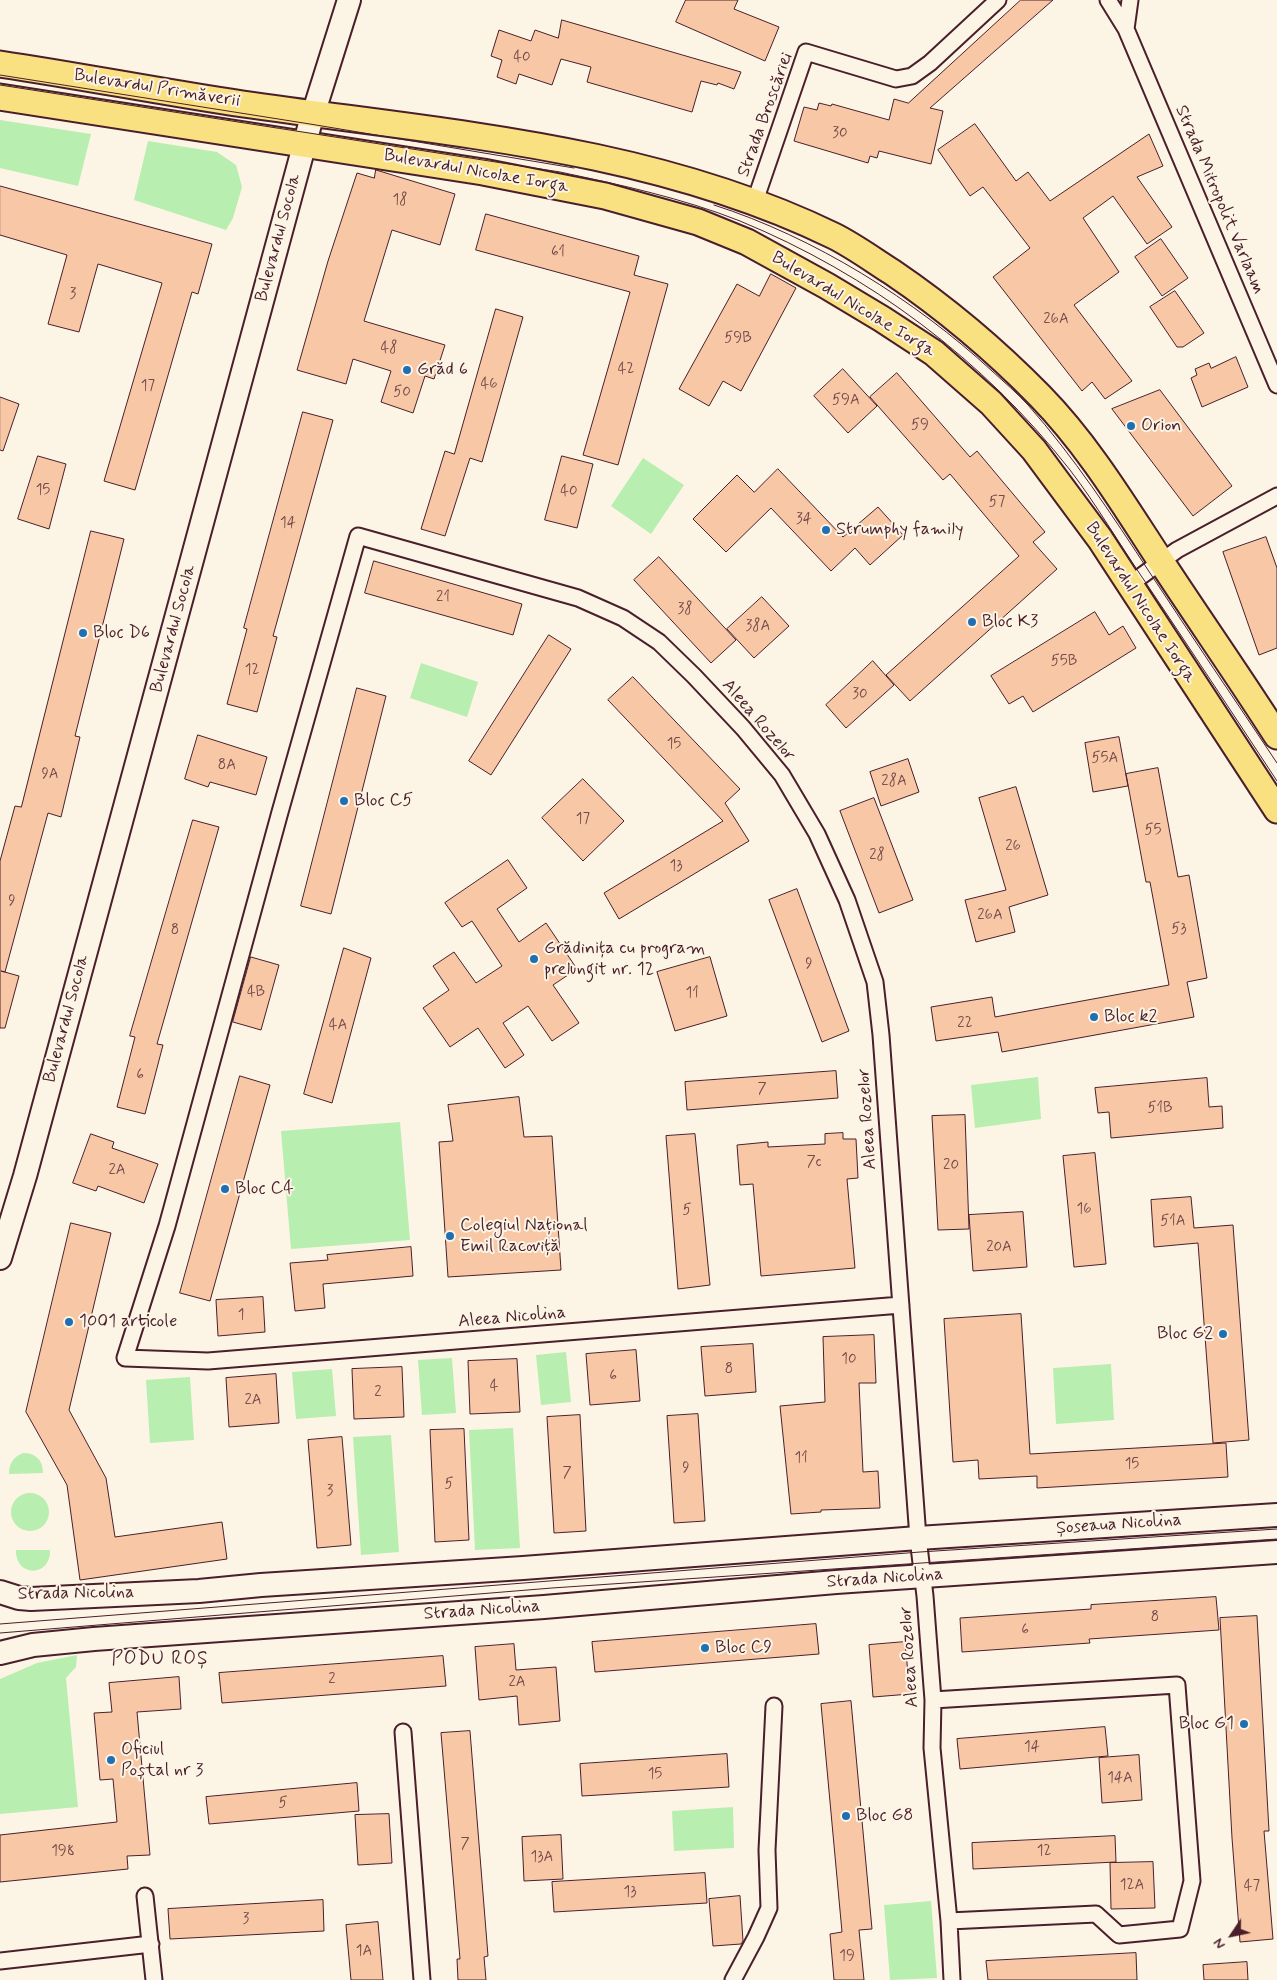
<!DOCTYPE html>
<meta charset="utf-8">
<style>
body{margin:0}
#map{position:relative;width:1277px;height:1980px;overflow:hidden;background:#fcf5e5;font-family:Mynerve,sans-serif}
canvas{display:block}
.north{position:absolute;left:1207px;top:1910px;width:50px;height:50px;-webkit-text-stroke:4px #fcf5e5;paint-order:stroke;rotate:236deg;font-size:14px;font-weight:700;line-height:20px;text-align:center;color:#4a1f2b}
.north::after{content:'';display:block;margin:auto;width:18px;height:22px;background:#4a1f2b;clip-path:polygon(50% 0,100% 100%,50% 72%,0 100%)}
</style>
<div id="map">
<canvas width="1277" height="1980"></canvas>
<div class="north">N</div>
</div>
<script>
const c = document.querySelector('canvas').getContext('2d');
c.lineJoin = 'round';
function paint(path, color) {
  c.fillStyle = color;
  c.fill(path, 'evenodd');
}
function stroke(path, color, width, dash) {
  c.strokeStyle = color;
  c.lineWidth = width;
  c.lineCap = dash ? 'butt' : 'round';
  c.setLineDash(dash || []);
  c.stroke(path);
}
function drawText(font, color, halo, rows, align = 'center') {
  c.font = font + ' Mynerve,sans-serif';
  c.lineWidth = 4;
  c.setLineDash([]);
  c.textBaseline = 'middle';
  c.strokeStyle = halo;
  c.fillStyle = color;
  for (const [text, x, y, turn = 0] of rows) {
    c.save();
    c.translate(x, y);
    c.rotate((+turn || 0) * Math.PI / 180);
    c.textAlign = isNaN(turn) ? turn : align;
    if (halo) c.strokeText(text, 0, 0);
    c.fillText(text, 0, 0);
    c.restore();
  }
}
const green = new Path2D(`
 M0,120L91,134L78,186L0,168Z
 M148,141L217,152L236,165L242,187L233,218L226,230L134,200Z
 M643,458L684,485L651,534L611,506Z
 M421,663L478,682L467,717L410,698Z
 M1038,1077L1041,1119L975,1128L971,1085Z
 M400,1122L410,1240L291,1249L281,1131Z
 M566,1352L571,1402L541,1405L536,1355Z
 M452,1358L456,1413L422,1415L418,1360Z
 M1111,1364L1114,1420L1056,1424L1053,1368Z
 M332,1369L336,1416L296,1419L292,1372Z
 M190,1377L194,1440L150,1443L146,1380Z
 M513,1428L520,1548L475,1550L469,1430Z
 M391,1435L399,1552L361,1555L353,1437Z
 M23,1453C36,1453 43,1460 43,1473L9,1474C9,1464 13,1457 23,1453Z
 M11 1512a19 19 0 1 1 38 0a19 19 0 1 1-38 0Z
 M16,1550H50C51,1578 15,1577 16,1550Z
 M77,1655L76,1667L66,1678L78,1807L0,1814V1679L37,1663Z
 M733,1807L734,1848L674,1851L672,1811Z
 M931,1901L937,1978L890,1980L884,1905Z`);
const building = new Path2D(`
 M686,0H738L734,9L779,27L765,61L676,22Z
 M1021,0H1053L930,108L943,111L931,164L879,151L877,158L870,156L868,163L794,141L804,107L817,110L819,103L831,106L832,104L889,120L894,99L908,103Z
 M562,20L741,72L734,89L718,83L717,85L701,81L692,112L587,82L591,67L561,59L552,85L519,74L516,84L497,77L502,60L491,56L499,30L531,41L535,30L558,38Z
 M975,124L1016,181L1028,172L1050,201L1149,134L1163,166L1137,177L1172,227L1147,244L1113,196L1083,218L1119,272L1074,305L1132,381L1105,399L1092,382L1082,391L993,277L1030,248L983,187L970,196L938,150Z
 M376,170L455,194L440,245L392,230L364,321L445,345L434,379L425,376L413,413L381,402L391,371L353,359L346,384L297,370L328,261L357,173L374,178Z
 M0,186L212,244L198,294L192,292L135,490L104,481L162,283L98,264L79,332L48,324L67,255L0,235Z
 M486,214L639,256L634,275L668,284L618,465L583,455L630,292L476,250Z
 M1161,239L1188,278L1162,296L1135,257Z
 M771,274L796,288L741,391L723,381L709,406L679,389L737,284L759,296Z
 M1175,291L1204,333L1183,347H1177L1150,307Z
 M496,309L523,317L482,462L470,458L445,536L421,529L445,451L454,454Z
 M1236,357L1248,387L1202,407L1191,378L1197,375L1195,369L1209,363L1211,368Z
 M843,369L877,406L848,433L814,396Z
 M897,373L970,457L977,451L1045,532L1033,542L1057,569L910,701L886,675L1019,556L950,474L943,480L870,397Z
 M1160,390L1232,486L1193,516L1112,409Z
 M0,397L19,404L3,451L0,450Z
 M303,412L333,420L273,636L277,637L257,712L227,704L247,629L244,628Z
 M38,456L66,464L49,529L18,519Z
 M562,456L593,464L577,528L545,520Z
 M778,469L843,537L878,507L903,535L870,565L855,548L831,571L771,508L726,552L693,519L737,475L754,492Z
 M91,531L124,539L75,736L80,737L61,817L48,813L5,972L1,971L19,976L5,1028H0V861L15,806L21,807Z
 M1266,537L1277,568V648L1259,655L1223,552Z
 M659,557L736,640L711,663L634,580Z
 M374,561L522,604L513,635L365,593Z
 M762,597L789,626L754,658L727,629Z
 M1095,612L1109,635L1123,626L1136,648L1033,712L1023,696L1009,704L991,676Z
 M549,635L571,649L491,775L469,761Z
 M873,661L894,685L846,728L826,705Z
 M633,677L740,789L725,803L749,841L619,919L604,893L723,821L608,700Z
 M357,688L386,696L331,914L301,906Z
 M198,735L267,757L256,795L210,782L208,787L185,779Z
 M1119,737L1128,786L1093,792L1085,743Z
 M908,759L919,792L881,806L870,772Z
 M1158,768L1178,877L1189,875L1207,978L1187,982L1194,1017L1002,1052L998,1032L936,1041L931,1007L992,997L995,1017L1169,985L1150,882H1146L1126,774Z
 M583,779L624,821L583,861L542,818Z
 M1016,787L1048,895L1009,907L1015,932L976,942L965,900L1006,890L979,798Z
 M874,798L913,900L879,913L840,811Z
 M193,820L219,827L157,1044L163,1045L145,1114L117,1107L135,1037L130,1036Z
 M508,860L527,888L497,909L519,942L546,923L577,969L553,985L579,1023L552,1041L528,1006L503,1023L524,1055L505,1068L478,1028L450,1047L423,1008L449,990L433,966L454,952L476,983L502,966L472,921L462,927L445,903Z
 M797,889L849,1031L822,1042L769,900Z
 M344,948L371,958L332,1103L304,1094Z
 M251,957L279,965L261,1030L233,1022Z
 M710,957L727,1016L675,1031L657,972Z
 M836,1071L838,1098L687,1110L685,1082Z
 M240,1076L270,1085L210,1301L180,1293Z
 M1207,1078L1209,1107L1222,1106L1223,1128L1111,1138L1109,1112L1098,1113L1095,1088Z
 M519,1097L524,1137L552,1136L561,1270L448,1277L439,1142L453,1141L448,1105Z
 M965,1115L969,1229L938,1230L932,1116Z
 M843,1133V1139H856L858,1178L847,1179L855,1268L761,1276L753,1184L740,1185L737,1145L768,1142V1147L825,1144V1134Z
 M91,1134L114,1142L112,1148L158,1164L144,1203L98,1186L96,1191L73,1183Z
 M695,1134L710,1285L678,1289L666,1136Z
 M1095,1153L1106,1264L1074,1267L1063,1156Z
 M1191,1197L1194,1228L1233,1225L1249,1440L1213,1443L1198,1243L1154,1247L1151,1200Z
 M1023,1212L1027,1267L973,1271L969,1215Z
 M71,1223L111,1233L69,1410L106,1478L115,1537L222,1522L227,1559L80,1580L67,1485L26,1412Z
 M411,1247L413,1276L323,1284L325,1308L295,1311L290,1263L328,1260L327,1255Z
 M263,1297L265,1332L218,1336L216,1300Z
 M1021,1314L1030,1454L1226,1443L1228,1477L1037,1488V1476L979,1479L978,1460L953,1462L944,1319Z
 M874,1335L876,1383H859L863,1472L878,1471L880,1508L821,1510V1512L791,1514L780,1406L825,1402L823,1337Z
 M753,1344L756,1392L705,1396L701,1347Z
 M636,1350L640,1401L590,1405L586,1354Z
 M517,1359L520,1412L470,1414L468,1361Z
 M402,1367L404,1417L354,1419L352,1369Z
 M276,1374L279,1423L229,1427L226,1378Z
 M698,1414L705,1521L674,1523L667,1416Z
 M580,1415L586,1531L554,1533L547,1417Z
 M464,1429L469,1540L435,1542L430,1430Z
 M342,1437L351,1545L317,1548L308,1440Z
 M1216,1597L1219,1630L1089,1639L1090,1643L962,1652L960,1618L1091,1609V1605Z
 M1257,1616L1269,1831H1264L1273,1939L1240,1942L1232,1838L1220,1618Z
 M816,1624L819,1654L595,1672L592,1642Z
 M905,1642L910,1694L873,1697L869,1645Z
 M514,1644L516,1670L556,1667L560,1721L519,1725L517,1696L479,1700L475,1647Z
 M443,1656L446,1686L222,1703L219,1673Z
 M179,1677L181,1709L137,1712L150,1855L127,1856L128,1869L0,1882V1835L117,1822L113,1779L100,1780L94,1713L112,1712L109,1683Z
 M851,1701L872,1929L859,1930L864,1980H834L830,1934L842,1932L821,1704Z
 M1105,1727L1108,1756L960,1769L957,1739Z
 M470,1731L488,1956L484,1957L486,1980H458L457,1959H460L441,1733Z
 M727,1754L729,1787L582,1796L580,1764Z
 M1139,1755L1142,1800L1102,1803L1099,1758Z
 M357,1783L359,1811L209,1824L206,1797Z
 M389,1814L392,1863L358,1865L355,1815Z
 M561,1835L563,1879L524,1881L522,1837Z
 M1115,1836L1116,1862L973,1869L972,1843Z
 M1153,1862L1155,1908L1111,1909L1110,1863Z
 M705,1873L707,1903L554,1912L552,1882Z
 M740,1896L743,1941L741,1944L713,1946L709,1899Z
 M323,1900L324,1931L170,1939L168,1909Z
 M378,1922L383,1980H351L346,1925Z
 M1136,1953L1137,1980H988L986,1961Z
 M1247,1962L1248,1980H1204L1203,1965Z`);
const street = new Path2D(`
 M1108,0L1126,29L1277,385
 M1126,29L1130,0
 M755,201L806,52L896,79L912,76L930,63L998,0
 M1129,585L1177,550L1277,496
 M901,1305L208,1361L125,1358L167,1226L280,812L358,536L578,598L623,618L659,642L694,676L743,728L782,775L817,834L847,900L875,982L881,1035L918,1538L925,1596L933,1700L932,1748L949,1921L952,1980
 M933,1700L1177,1685L1192,1881L1180,1929L1119,1935L1096,1914L949,1921
 M403,1732L422,1980
 M145,1896L154,1980
 M0,1961L151,1944
 M733,1980L756,1937L769,1908L767,1850L774,1706`);
const secondary = new Path2D(`
 M0,1258L25,1176L310,124L349,0
 M0,1592L19,1598L31,1599L199,1591L261,1585L523,1568L918,1538L1277,1515
 M0,1653L33,1645L94,1639L544,1607L836,1582L1277,1552`);
const primary = new Path2D(`
 M0,64C81,76 162,92 243,104C443,133 649,146 834,236C854,246 873,260 892,272C945,308 995,350 1040,396C1088,445 1124,505 1162,563C1200,621 1240,678 1277,736
 M0,97L483,172L605,196L698,222L747,242L827,286L882,319L934,353L991,403L1034,450L1100,539L1277,810`);
const tram = new Path2D(`
 M0,75L310,124L574,168
 M0,85L560,172C621,185 682,198 740,221C869,274 984,360 1070,470C1097,505 1119,544 1144,580C1189,647 1233,714 1277,781
 M714,205C814,237 915,300 992,371C1004,382 1017,393 1028,405C1074,457 1112,515 1150,573C1192,637 1235,700 1277,763
 M0,1624L920,1552L1277,1529
 M0,1633L552,1588L1277,1539`);
const markers = [
 [407,370,5,"#1f6fb2"],
 [1131,426,5,"#1f6fb2"],
 [826,530,5,"#1f6fb2"],
 [972,622,5,"#1f6fb2"],
 [83,633,5,"#1f6fb2"],
 [344,801,5,"#1f6fb2"],
 [534,959,5,"#1f6fb2"],
 [1094,1017,5,"#1f6fb2"],
 [225,1189,5,"#1f6fb2"],
 [450,1236,5,"#1f6fb2"],
 [69,1322,5,"#1f6fb2"],
 [1223,1334,5,"#1f6fb2"],
 [705,1648,5,"#1f6fb2"],
 [1244,1724,5,"#1f6fb2"],
 [111,1760,5,"#1f6fb2"],
 [846,1816,5,"#1f6fb2"]
];
const numberNames = [
 ["40",522,58],
 ["30",840,134],
 ["18",400,201],
 ["61",558,253],
 ["3",73,295],
 ["26A",1056,320],
 ["59B",738,339],
 ["48",389,349],
 ["42",626,370],
 ["46",489,385],
 ["17",148,387],
 ["50",402,393],
 ["59A",846,401],
 ["59",920,426],
 ["15",43,491],
 ["40",569,492],
 ["57",997,503],
 ["34",804,520],
 ["14",288,524],
 ["21",443,598],
 ["38",685,610],
 ["38A",758,627],
 ["55B",1064,662],
 ["12",252,671],
 ["30",860,695],
 ["15",674,745],
 ["55A",1105,759],
 ["8A",227,766],
 ["9A",50,775],
 ["28A",894,782],
 ["17",583,820],
 ["55",1153,831],
 ["26",1013,847],
 ["28",877,856],
 ["13",676,867],
 ["9",12,902],
 ["26A",990,916],
 ["53",1179,930],
 ["8",175,931],
 ["9",809,965],
 ["4B",256,993],
 ["11",692,994],
 ["22",965,1024],
 ["4A",338,1026],
 ["6",140,1076],
 ["7",762,1090],
 ["51B",1160,1109],
 ["7c",814,1163],
 ["20",951,1166],
 ["2A",117,1171],
 ["16",1084,1210],
 ["5",687,1211],
 ["51A",1173,1222],
 ["20A",999,1248],
 ["1",241,1316],
 ["10",849,1360],
 ["8",729,1370],
 ["6",613,1377],
 ["4",494,1387],
 ["2",378,1393],
 ["2A",253,1401],
 ["11",801,1459],
 ["15",1132,1465],
 ["9",686,1469],
 ["7",567,1474],
 ["5",449,1485],
 ["3",330,1492],
 ["8",1155,1618],
 ["6",1025,1631],
 ["2",332,1680],
 ["2A",517,1683],
 ["14",1032,1748],
 ["15",655,1775],
 ["14A",1120,1779],
 ["5",283,1804],
 ["7",465,1845],
 ["198",63,1852],
 ["12",1044,1852],
 ["13A",542,1858],
 ["12A",1132,1886],
 ["47",1252,1887],
 ["13",630,1893],
 ["3",246,1920],
 ["1A",364,1952],
 ["19",847,1957]
];
const streetNames = [
 ["Bulevardul Primăverii",157,89,9],
 ["Strada Broscăriei",766,115,-70],
 ["Bulevardul Nicolae Iorga",476,172,10],
 ["Strada Mitropolit Varlaam",1219,200,67],
 ["Bulevardul Socola",279,238,-75],
 ["Bulevardul Nicolae Iorga",853,305,31],
 ["Bulevardul Nicolae Iorga",1140,603,57],
 ["Bulevardul Socola",174,629,-75],
 ["Aleea Rozelor",758,721,49],
 ["Bulevardul Socola",67,1019,-75],
 ["Aleea Rozelor",868,1119,-94],
 ["Aleea Nicolina",512,1318,-5],
 ["Șoseaua Nicolina",1119,1525,-4],
 ["Strada Nicolina",885,1579,-4],
 ["Strada Nicolina",76,1594,-1],
 ["Strada Nicolina",482,1611,-4],
 ["Aleea Rozelor",910,1657,-94]
];
const poiNames = [
 ["Grăd 6",417,370],
 ["Orion",1141,426],
 ["Strumphy family",836,530],
 ["Bloc K3",982,622],
 ["Bloc D6",93,633],
 ["Bloc C5",354,801],
 ["Grădinița cu program",544,949],
 ["prelungit nr. 12",544,970],
 ["Bloc k2",1104,1017],
 ["Bloc C4",235,1189],
 ["Colegiul Național",460,1226],
 ["Emil Racoviță",460,1247],
 ["1001 articole",79,1322],
 ["Bloc G2",1213,1334,"right"],
 ["Bloc C9",715,1648],
 ["Bloc G1",1234,1724,"right"],
 ["Oficiul",121,1750],
 ["Poștal nr 3",121,1771],
 ["Bloc G8",856,1816]
];
const neighbourhoodNames = [
 ["PODU ROȘ",160,1660]
];
paint(green, '#b8eeaf');
paint(building, '#f7c7a6');
stroke(building, '#4a1f2b', 1);
stroke(street, '#4a1f2b', 19);
stroke(secondary, '#4a1f2b', 26);
stroke(primary, '#4a1f2b', 29);
stroke(street, '#fcf5e5', 15);
stroke(secondary, '#fcf5e5', 22);
stroke(primary, '#f9e181', 25);
stroke(tram, '#4a1f2b', 1);
for (const [x, y, r, color] of markers) {
  const dot = new Path2D();
  dot.arc(x, y, r, 0, 2 * Math.PI);
  c.fillStyle = color;
  c.fill(dot);
  stroke(dot, '#fcf5e5', 2);
}
drawText('15px', '#75494a', null, numberNames);
drawText('18px', '#4a1f2b', '#fcf5e5', streetNames);
drawText('18px', '#4a1f2b', '#fcf5e5', poiNames, 'left');
c.letterSpacing = '1px';
drawText('19px', '#4a1f2b', '#fcf5e5', neighbourhoodNames);
c.letterSpacing = '0px';
</script>
